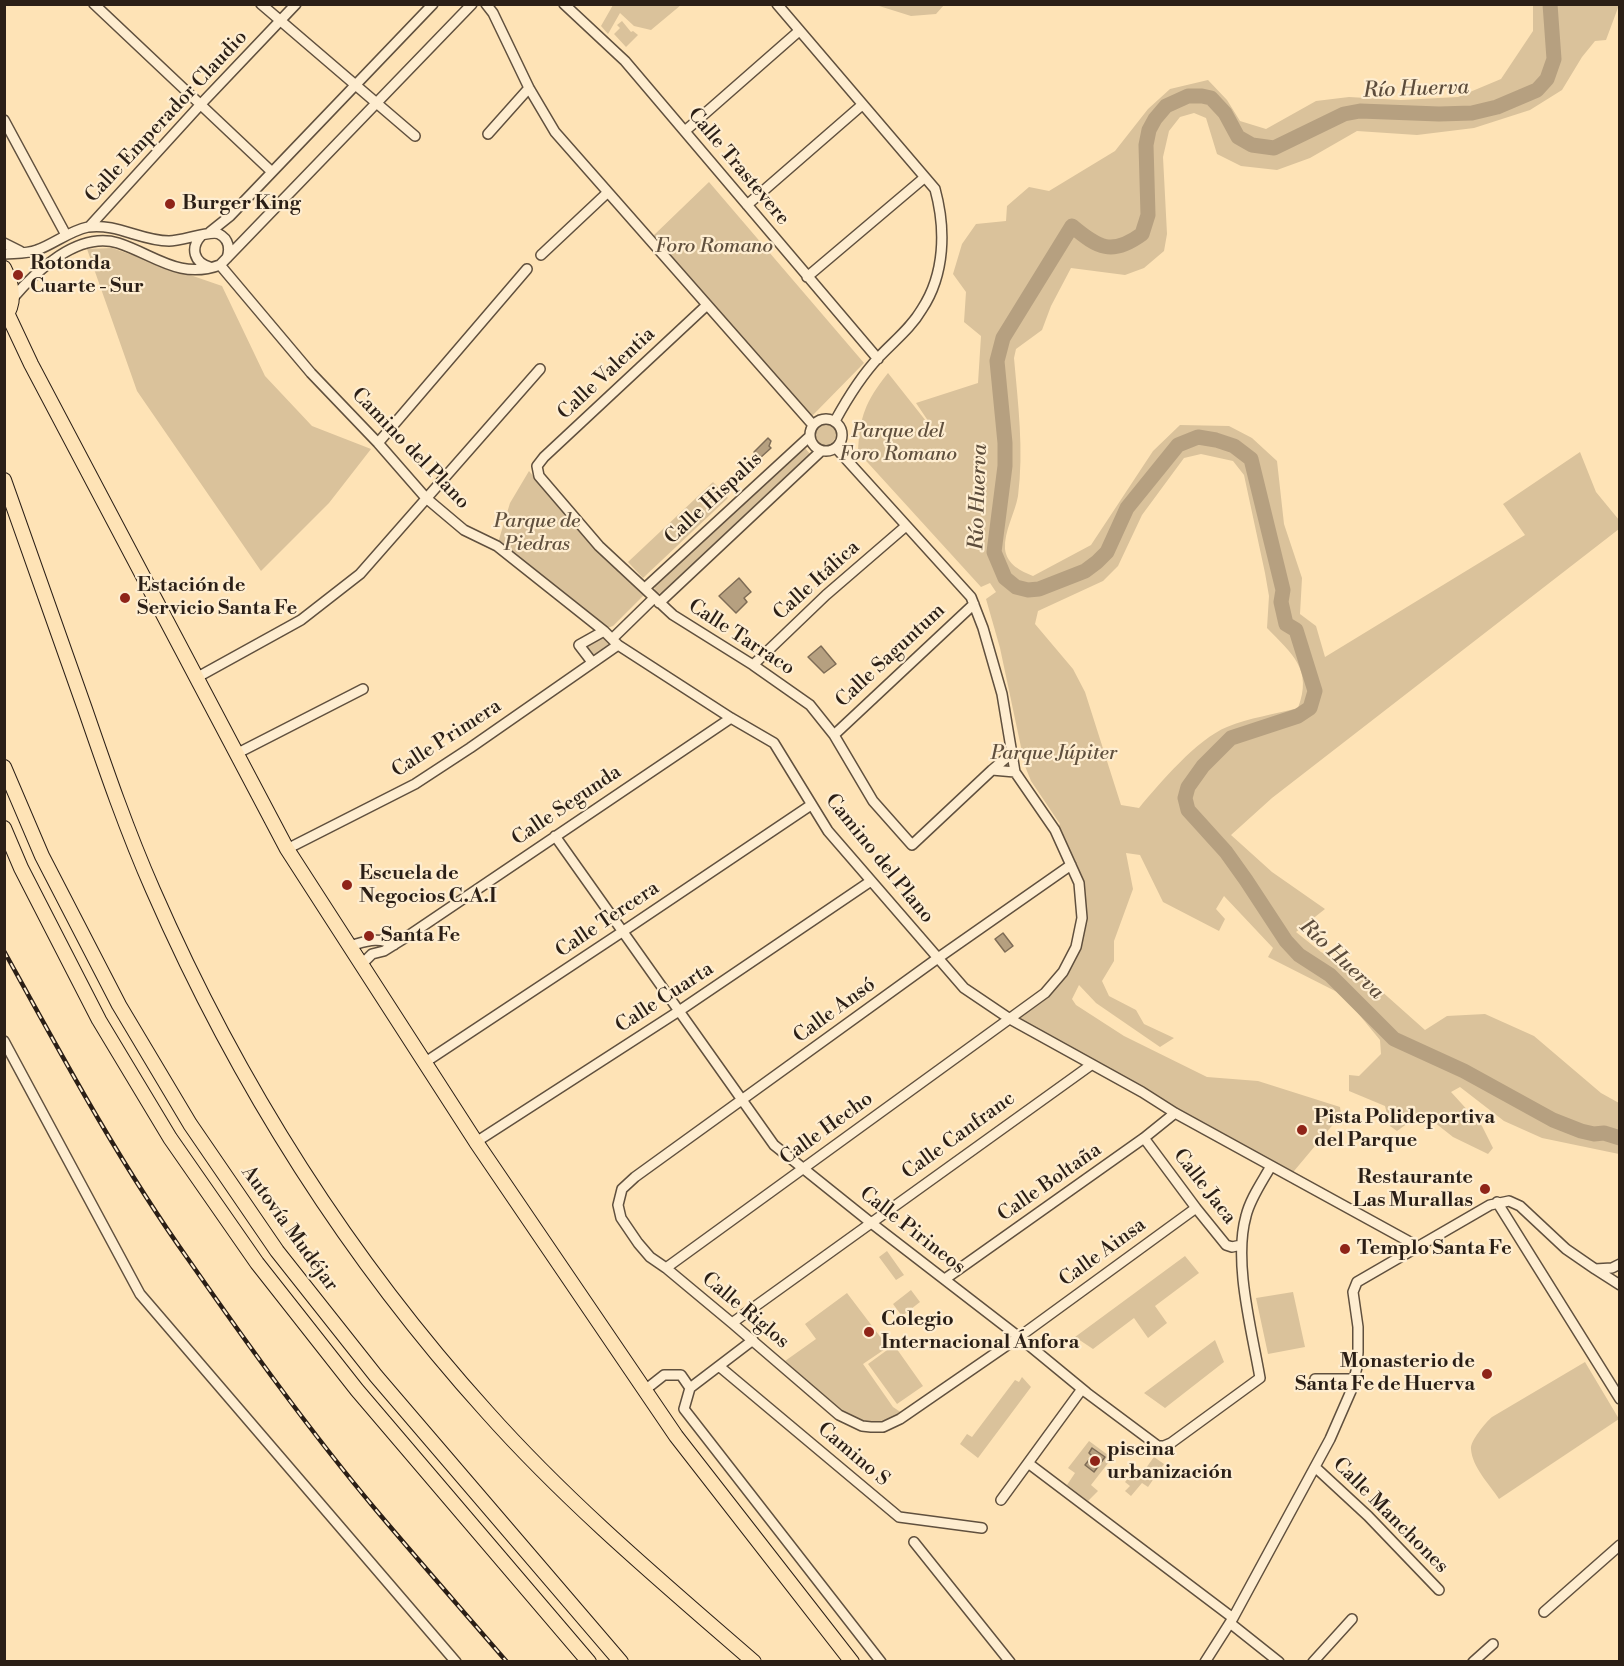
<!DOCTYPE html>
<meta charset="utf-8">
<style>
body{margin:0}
#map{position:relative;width:1624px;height:1666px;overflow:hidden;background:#fee3b6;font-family:"Libre Bodoni",serif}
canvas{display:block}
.frame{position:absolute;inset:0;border:6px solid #2b1f16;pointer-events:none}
</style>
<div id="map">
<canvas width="1624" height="1666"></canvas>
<div class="frame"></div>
</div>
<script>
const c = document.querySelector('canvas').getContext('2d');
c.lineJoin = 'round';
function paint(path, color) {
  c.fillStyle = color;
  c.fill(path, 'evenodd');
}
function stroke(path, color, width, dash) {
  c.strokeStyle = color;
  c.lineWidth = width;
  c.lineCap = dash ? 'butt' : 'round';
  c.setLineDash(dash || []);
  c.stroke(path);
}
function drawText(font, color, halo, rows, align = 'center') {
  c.font = font + ' "Libre Bodoni",serif';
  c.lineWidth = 4.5;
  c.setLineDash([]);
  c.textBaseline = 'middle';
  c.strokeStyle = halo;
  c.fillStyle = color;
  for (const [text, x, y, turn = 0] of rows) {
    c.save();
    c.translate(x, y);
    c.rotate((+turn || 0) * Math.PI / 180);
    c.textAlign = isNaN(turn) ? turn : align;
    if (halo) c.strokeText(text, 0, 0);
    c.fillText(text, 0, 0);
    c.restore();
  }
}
const green = new Path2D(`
 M613,5V4L681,5L651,30L634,26L620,13L608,34L601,26Z
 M876,5H944L936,14L911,16Z
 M1533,5H1619L1606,40L1595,41L1582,57L1562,90L1530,110L1474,128L1417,135L1357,131L1310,158L1277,170L1241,166L1217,154L1206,118L1194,113L1180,117L1169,131L1163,157L1167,234L1164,251L1144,268L1125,275L1071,268L1051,306L1042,330L1016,349L1014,358C1018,404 1024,450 1018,496C1015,513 1004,531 1005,549C1007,565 1021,571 1033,576L1091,545L1153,451L1180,425L1229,426L1252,438L1277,461L1284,524L1302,578L1300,614L1316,626L1325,657L1525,535L1503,504L1580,452L1596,492L1619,520V529L1272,798L1231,835L1272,872L1325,909L1296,932L1321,952L1361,973L1425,1030L1447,1016L1485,1014L1534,1036L1601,1093L1619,1103V1154L1542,1138L1504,1121L1460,1087L1451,1092L1482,1126L1493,1148L1488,1154L1453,1137L1434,1122L1419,1115L1397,1131L1390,1126L1385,1106L1349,1091V1075L1359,1076L1381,1054L1380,1040L1343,995L1268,957L1273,948L1224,896L1216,909L1225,919L1219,931L1163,902L1140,855L1126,853L1133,889L1114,941V961L1102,981L1109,996L1136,1010L1144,1024L1174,1038L1160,1047L1096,1003L1079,985L1072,999L1076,1005L1124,1036L1207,1077L1258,1081L1340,1107L1341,1115L1289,1177L1010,1019L1023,1010L1070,960L1081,899L1055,830L1060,824L1031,781L1025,766L1000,648L986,599L996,592L990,583L981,587L858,452C860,416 865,402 888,373L941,440L916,403L978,383L981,336L964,322L966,292L953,274L962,244L976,224L1006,221L1007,206L1029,187L1049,191L1115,151L1148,109L1170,89L1208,80L1227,100L1240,121L1266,129L1316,101L1349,97L1401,100L1458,97L1501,79L1533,31ZM1201,454L1233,461L1244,475L1265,573L1269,596L1267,628C1292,654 1313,669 1298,708C1275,714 1249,718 1227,727C1197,739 1160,783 1139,808L1121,805L1085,692L1073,669L1035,624L1038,611L1103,581L1118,566L1142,515L1184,458Z
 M622,21L631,32L633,31L638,35L626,47L614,34L620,28L617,25Z
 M709,182L864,363L812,416L653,236Z
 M112,248L222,286L265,376L312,426L371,449L329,503L261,571L137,391L87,249Z
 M814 434a11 11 0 1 1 22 0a11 11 0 1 1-22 0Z
 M805,448L811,455L664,594L655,593L654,583L800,449Z
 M529,471L575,527L644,595L613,626L604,629L497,546L510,503Z
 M713,482L728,498L643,578L628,562Z
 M603,633L614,645L592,662L581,646Z
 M887,1251L904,1275L896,1280L879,1257Z
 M1185,1256L1199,1273L1155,1306L1167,1323L1148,1338L1134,1318L1093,1349L1075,1337Z
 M911,1290L920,1302L902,1316L893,1304Z
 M1293,1292L1305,1347L1268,1354L1256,1298Z
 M847,1293L888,1347L863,1364L893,1407L902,1413C881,1422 869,1427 848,1416L785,1361L816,1339L805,1324Z
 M1215,1340L1224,1362L1165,1408L1144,1393Z
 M894,1345L923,1386L897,1404L868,1364Z
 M1585,1362L1619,1419L1499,1499C1490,1485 1472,1467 1471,1449C1470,1441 1486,1422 1492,1417Z
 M1022,1377L1031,1387L978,1458L960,1444L967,1434L972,1437L1015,1380L1019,1382Z
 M1089,1441L1112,1458L1091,1485L1098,1491L1088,1501L1067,1485L1075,1473L1068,1468Z
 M1154,1457L1164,1464L1148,1487L1142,1483L1131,1496L1125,1491L1130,1486L1125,1482L1137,1468L1143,1472Z`);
const water = new Path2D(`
 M768,438L771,441L769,446L771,448L760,458L754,452Z
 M739,578L751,592L744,598L747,602L736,613L719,596Z
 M821,646L836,664L824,673L808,657Z
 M1003,933L1013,946L1005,952L995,939Z
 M1092,1448L1105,1457L1094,1472L1085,1465L1092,1456L1089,1453Z`);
const river = new Path2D(`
 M1550,4L1554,59L1547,79L1537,90L1497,107L1472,113L1439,114L1360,111L1344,114L1274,148L1252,145L1238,137L1225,113L1211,98L1202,96H1188L1166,106L1155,119L1149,130L1146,145L1148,215L1142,234C1112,256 1098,248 1072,226L1003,338L997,361L1005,443V466L994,552L1005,578L1016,587L1028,590L1039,589L1085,571L1097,562L1107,552L1127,508L1178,445L1198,437L1216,440L1234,446L1251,459L1283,590L1281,602L1286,624L1296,630L1315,691L1310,708L1298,716L1231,738L1203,766L1188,787L1185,798L1188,810L1226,852L1246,880L1286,941L1299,955L1330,975L1394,1039L1464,1071L1553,1120L1581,1131L1594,1134L1604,1133L1620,1138`);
const minor = new Path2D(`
 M94,4L272,172
 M261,4L415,136
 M486,4L493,13L529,88L555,132L813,425
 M564,4L625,61L878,359
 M777,4L935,189C946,229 945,274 922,309C911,328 894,341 879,357C862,375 847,399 835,421
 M4,120L66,235
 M685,131L799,31
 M488,134L529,88
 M747,205L862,105
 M89,227L201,104L296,4
 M210,232L230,216L433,4
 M201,236C190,248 194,263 210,267
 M4,243L20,251
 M4,254C15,253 27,254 37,250C54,244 69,231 88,227C117,223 141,241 169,241C182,241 211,230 219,234C229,239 230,249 227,258
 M541,255L607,193
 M220,265L311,373L378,443L426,498L464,530L497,546L604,631L618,645L731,718L774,743L828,831L964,988L1010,1019L1142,1092L1175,1113L1419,1247
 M807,277L924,178
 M12,299C36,271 78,231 118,243C155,255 179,280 220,265L472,4
 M707,305L544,457L537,466L539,476L599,546L673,615L753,665L810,705L834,735L873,801L912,845L992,770L1015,772
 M810 435a16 16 0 1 1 32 0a16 16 0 1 1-32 0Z
 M378,443L527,269
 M645,588L809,437
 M659,603L821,451
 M612,639L654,598
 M592,662L579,645L604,631
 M753,665L826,595L906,526
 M196,678L301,620L360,574L540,369
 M834,735L974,604
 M236,754L363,689
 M992,770L1012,753
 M555,836L774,1145L870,1222L1019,1337L1087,1393L1158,1446H1164L1171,1443L1260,1378C1252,1331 1233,1262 1246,1216C1250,1199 1262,1182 1271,1166
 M287,849L415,784L470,748L618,645
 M1071,865L938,958L635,1177L622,1189L618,1205L621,1218L638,1243L650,1257L666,1268L732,1323L839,1415L862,1426L871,1427H883L900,1419L1019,1337L1196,1208
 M349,946C365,942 378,936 394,945
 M361,965L372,954L384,951L408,936L731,718
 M4,1041L140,1294L456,1662
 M424,1063L622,932L811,805
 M1144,1138L1196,1208L1226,1245L1232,1247L1241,1245
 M476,1142L679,1011L871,881
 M1497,1202L1620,1399
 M666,1268L1045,993L1063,972L1076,947L1082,918L1079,883L1055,830L1015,772L1002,694L983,628L971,597L836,448
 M1595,1269L1620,1285
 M945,1279L1144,1138L1175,1113
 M732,1323L1091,1065
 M720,1367L899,1517L982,1528
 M1315,1379H1354
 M690,1388L753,1340
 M645,1390L664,1375H681L690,1388L684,1409L881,1662
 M1028,1463L1233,1618
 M1315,1467L1368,1516L1439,1590
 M1001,1500L1082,1389
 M914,1542L1010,1662
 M1544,1612L1620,1545
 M1230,1623L1279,1662
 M1205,1662L1233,1618L1330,1439L1351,1391L1357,1367L1358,1352V1327L1353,1292L1357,1282L1490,1205L1509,1201L1520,1206L1566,1249L1595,1269L1612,1268L1620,1264
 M1313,1662L1352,1619
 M1473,1662L1493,1644`);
const highway = new Path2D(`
 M4,268C13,285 16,303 4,319
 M8,315L31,364L287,849L476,1142L676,1436L852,1662
 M4,480C31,556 58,633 85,709C106,770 127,831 153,890C236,1080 348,1258 487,1412C568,1503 662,1582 754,1662
 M4,767L42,856L119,1005L190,1124L277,1251L376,1376L621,1662
 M4,828L21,868L99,1020L170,1138L257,1263L357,1390L589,1662`);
const rail = new Path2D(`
 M4,951C62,1056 119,1162 188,1259C248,1345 309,1430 376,1510C419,1561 463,1611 507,1662`);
const markers = [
 [170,204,6,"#8f2418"],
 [18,275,6,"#8f2418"],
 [125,598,6,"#8f2418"],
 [347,885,6,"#8f2418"],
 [369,936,6,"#8f2418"],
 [1302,1130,6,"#8f2418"],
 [1485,1189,6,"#8f2418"],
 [1345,1249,6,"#8f2418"],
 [869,1332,6,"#8f2418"],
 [1487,1374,6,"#8f2418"],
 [1095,1461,6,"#8f2418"]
];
const streetNames = [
 ["Calle Emperador Claudio",167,117,-47],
 ["Calle Trastevere",738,167,50],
 ["Calle Valentia",607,374,-43],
 ["Camino del Plano",410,449,46],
 ["Calle Hispalis",714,499,-43],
 ["Calle Itálica",817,581,-42],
 ["Calle Tarraco",741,638,33],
 ["Calle Saguntum",891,656,-43],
 ["Calle Primera",447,739,-33],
 ["Calle Segunda",567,806,-34],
 ["Camino del Plano",879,859,51],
 ["Calle Tercera",608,920,-34],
 ["Calle Cuarta",665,998,-33],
 ["Calle Ansó",835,1011,-36],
 ["Calle Hecho",827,1129,-36],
 ["Calle Canfranc",959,1136,-36],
 ["Calle Boltaña",1050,1183,-35],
 ["Calle Jaca",1204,1187,52],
 ["Autovía Mudéjar",289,1229,54],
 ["Calle Pirineos",912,1231,38],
 ["Calle Ainsa",1103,1253,-36],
 ["Calle Riglos",745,1311,40],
 ["Camino S",853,1455,40],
 ["Calle Manchones",1390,1516,45]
];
const poiNames = [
 ["Burger King",182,204],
 ["Rotonda",30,264],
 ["Cuarte - Sur",30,287],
 ["Estación de",137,586],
 ["Servicio Santa Fe",137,609],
 ["Escuela de",359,874],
 ["Negocios C.A.I",359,897],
 ["Santa Fe",381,936],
 ["Pista Polideportiva",1314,1118],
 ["del Parque",1314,1141],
 ["Restaurante",1473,1178,"right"],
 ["Las Murallas",1473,1201,"right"],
 ["Templo Santa Fe",1357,1249],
 ["Colegio",881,1320],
 ["Internacional Ánfora",881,1343],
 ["Monasterio de",1475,1362,"right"],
 ["Santa Fe de Huerva",1475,1385,"right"],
 ["piscina",1107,1450],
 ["urbanización",1107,1473]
];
const parkNames = [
 ["Foro Romano",714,247],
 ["Parque del",898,432],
 ["Foro Romano",898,455],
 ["Parque de",537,522],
 ["Piedras",537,545],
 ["Parque Júpiter",1054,754]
];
const waterNames = [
 ["Río Huerva",1416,90,-2],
 ["Río Huerva",979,497,-88],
 ["Río Huerva",1341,960,43]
];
paint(green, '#dac29b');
paint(water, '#b6a080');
stroke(water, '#7e6c56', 1.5);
stroke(river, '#b6a080', 15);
stroke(minor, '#60503e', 12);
stroke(highway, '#2b1f16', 16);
stroke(minor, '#feedd0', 9);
stroke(highway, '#fee3b6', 14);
stroke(rail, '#2b1f16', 4.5);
stroke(rail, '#feedd0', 2, [7]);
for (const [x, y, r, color] of markers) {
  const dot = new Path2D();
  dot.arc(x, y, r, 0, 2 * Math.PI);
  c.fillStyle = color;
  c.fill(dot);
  stroke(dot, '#feedd0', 2);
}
drawText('20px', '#2b1f16', '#feedd0', streetNames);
drawText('bold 20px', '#2b1f16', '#feedd0', poiNames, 'left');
drawText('italic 20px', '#60503e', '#feedd0', parkNames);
drawText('italic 21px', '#5c4c3b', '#feedd0', waterNames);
</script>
